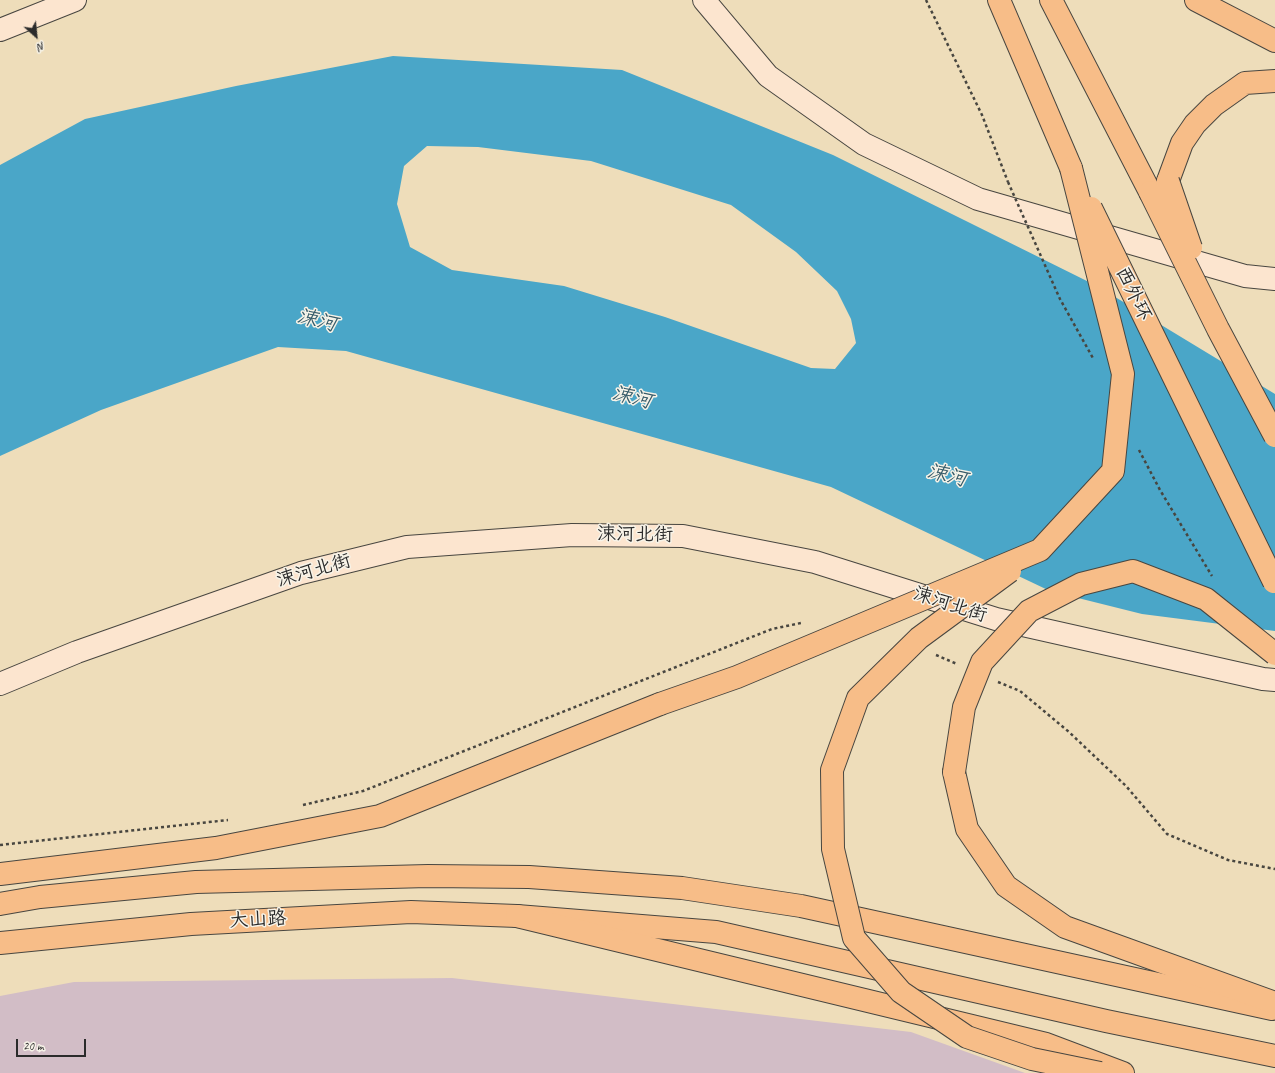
<!DOCTYPE html>
<meta charset="utf-8">
<style>
body{margin:0}
#map{position:relative;width:1275px;height:1073px;overflow:hidden;background:#eeddba;font-family:Caveat,sans-serif}
canvas{display:block}
.north{position:absolute;left:16px;top:16px;width:40px;height:40px;-webkit-text-stroke:3px #f7f3e8;paint-order:stroke;rotate:153deg;font-size:11px;font-weight:700;line-height:16px;text-align:center;color:#2b2b2b}
.north::after{content:'';display:block;margin:auto;width:14px;height:18px;background:#2b2b2b;clip-path:polygon(50% 0,100% 100%,50% 72%,0 100%)}
.scale{position:absolute;left:16px;top:1039px;width:70px;height:18px;box-sizing:border-box;border:2px solid #2b2b2b;border-top:0;padding-left:5px;font-size:12px;line-height:14px;white-space:nowrap;color:#2b2b2b;-webkit-text-stroke:3px #f7f3e8;paint-order:stroke}
</style>
<div id="map">
<canvas width="1275" height="1073"></canvas>
<div class="north">N</div>
<div class="scale">20 m</div>
</div>
<script>
const c = document.querySelector('canvas').getContext('2d');
c.lineJoin = 'round';
function paint(path, color) {
  c.fillStyle = color;
  c.fill(path, 'evenodd');
}
function stroke(path, color, width, dash) {
  c.strokeStyle = color;
  c.lineWidth = width;
  c.lineCap = dash ? 'butt' : 'round';
  c.setLineDash(dash || []);
  c.stroke(path);
}
function drawText(font, color, halo, rows, align = 'center') {
  c.font = font + ' Caveat,"LXGW WenKai TC",sans-serif';
  c.lineWidth = 3;
  c.setLineDash([]);
  c.textBaseline = 'middle';
  c.strokeStyle = halo;
  c.fillStyle = color;
  for (const [text, x, y, turn = 0] of rows) {
    c.save();
    c.translate(x, y);
    c.rotate((+turn || 0) * Math.PI / 180);
    c.textAlign = isNaN(turn) ? turn : align;
    if (halo) c.strokeText(text, 0, 0);
    c.fillText(text, 0, 0);
    c.restore();
  }
}
const industrial = new Path2D(`
 M452,978L911,1032L1025,1073H0V996L74,982Z`);
const water = new Path2D(`
 M393,56L622,70L833,155L1097,286L1275,394V631L1142,614L1050,591L831,487L346,351L278,347L101,410L0,456V165L85,119L236,86ZM427,146L478,147L591,161L731,205L796,252L837,291L851,319L856,343L835,369L811,368L665,317L564,286L452,270L410,247L397,204L404,166Z`);
const path = new Path2D(`
 M926,0L982,115L1008,182
 M936,655L957,664
 M998,682L1020,691L1069,732L1126,786L1167,834L1228,860L1275,869
 M303,805L363,791L772,629L801,623
 M0,845L228,820`);
const secondary = new Path2D(`
 M704,0L768,76L864,144L978,199L1245,276L1275,279
 M0,30L75,0
 M0,684L77,652L301,573L407,547L572,535L683,536L815,562L996,619L1263,679L1275,680`);
const primary = new Path2D(`
 M0,904L40,897L196,882L428,876L529,877L682,888L801,906L1272,1009
 M0,943L191,924L411,912L517,916L716,932L1106,1021L1275,1056`);
const trunk = new Path2D(`
 M999,0L1071,168
 M1051,0L1150,192
 M1196,0L1275,41
 M1168,181L1182,143L1195,124L1214,105L1245,83L1275,81
 M954,772L967,829L1006,886L1065,927L1275,1003
 M0,874L216,848L380,816L660,704
 M517,916L1046,1044L1123,1073`);
const pathBridge = new Path2D(`
 M1008,182L1060,299L1094,360
 M1139,450L1160,490L1212,576`);
const trunkBridge = new Path2D(`
 M1168,181L1191,248
 M1150,192L1218,329L1275,436
 M1091,208L1274,582
 M1010,571L919,638L858,698L832,770L833,849L854,938L901,992L967,1037L1032,1059L1100,1073
 M660,704L737,677L1040,550L1113,471L1123,374L1071,168
 M954,772L964,707L982,662L1029,611L1081,584L1133,571L1206,599L1275,654`);
const streetNames = [
 ["西外环",1133,294,64],
 ["涑河北街",635,535,1],
 ["涑河北街",314,571,-16],
 ["涑河北街",950,605,18],
 ["大山路",258,920,-3]
];
const waterNames = [
 ["涑河",317,321,14],
 ["涑河",632,398,14],
 ["涑河",947,476,14]
];
paint(industrial, '#d2bdc6');
paint(water, '#4aa6c8');
stroke(secondary, '#484640', 24);
stroke(primary, '#484640', 24);
stroke(trunk, '#484640', 24);
stroke(path, '#484640', 2.5, [3, 3]);
stroke(secondary, '#fce5cf', 22);
stroke(primary, '#f7bd88', 22);
stroke(trunk, '#f7bd88', 22);
stroke(trunkBridge, '#484640', 24, []);
stroke(pathBridge, '#484640', 2.5, [3, 3]);
stroke(trunkBridge, '#f7bd88', 22);
drawText('19px', '#2b2b2b', '#f7f3e8', streetNames);
drawText('italic 20px', '#375c6a', '#f7f3e8', waterNames);
</script>
